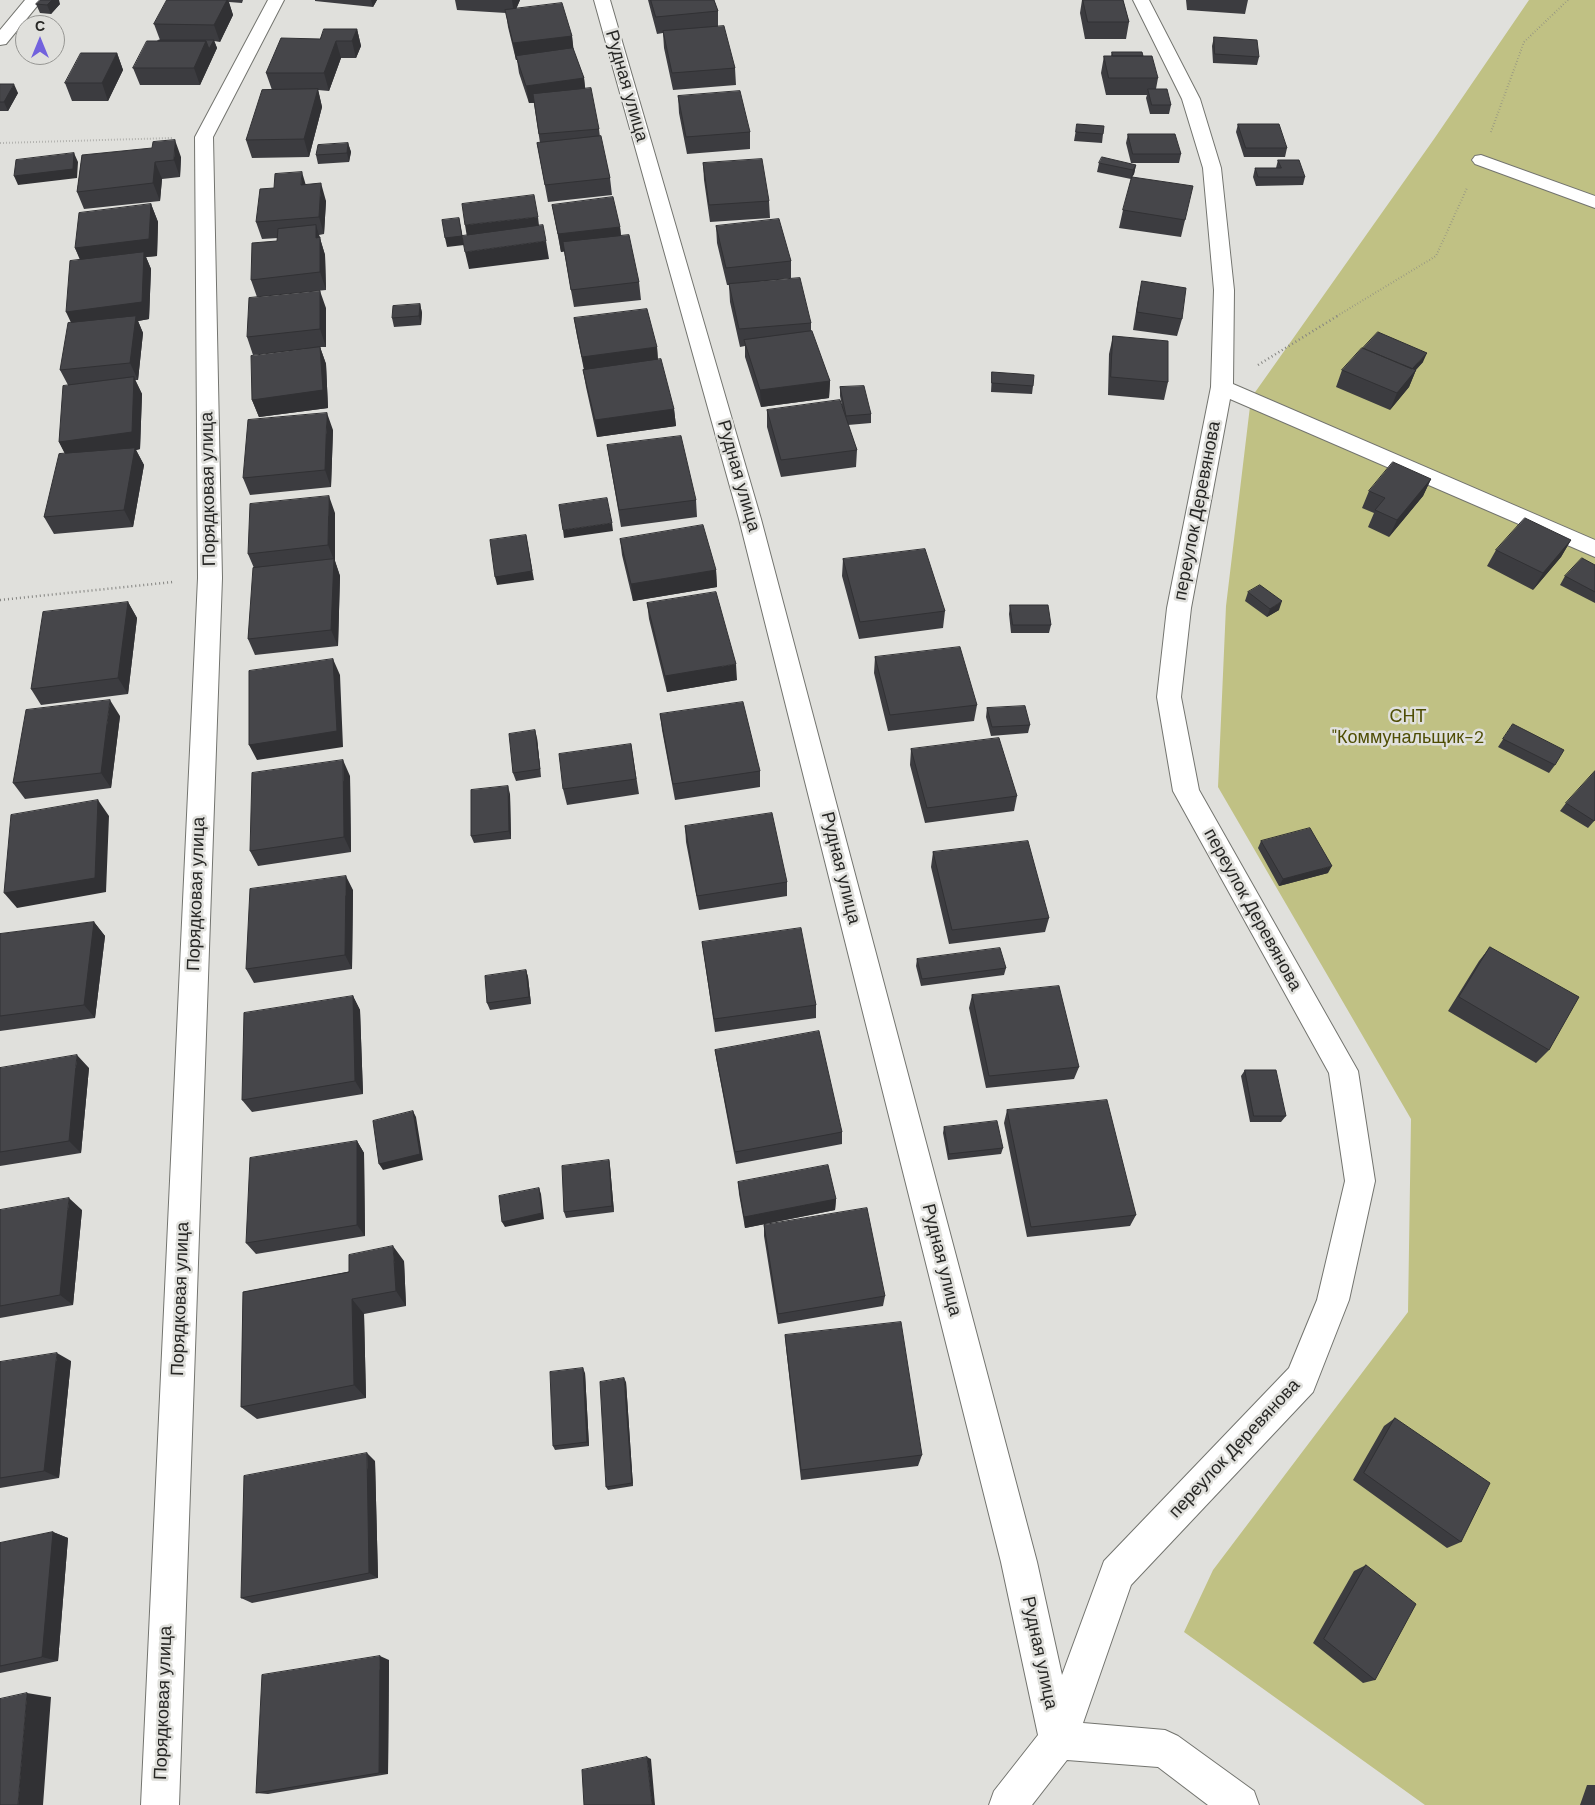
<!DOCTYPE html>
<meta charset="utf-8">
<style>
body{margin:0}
#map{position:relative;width:1595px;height:1805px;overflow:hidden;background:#e0e0dc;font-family:"DM Sans",sans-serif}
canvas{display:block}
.north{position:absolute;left:15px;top:15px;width:50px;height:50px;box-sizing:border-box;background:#e0e0dc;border:1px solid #969693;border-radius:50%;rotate:0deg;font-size:14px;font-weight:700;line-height:20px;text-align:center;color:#272725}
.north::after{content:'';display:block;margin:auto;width:18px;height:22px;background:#7262dd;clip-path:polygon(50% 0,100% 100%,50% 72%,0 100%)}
</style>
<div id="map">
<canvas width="1595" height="1805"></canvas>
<div class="north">С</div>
</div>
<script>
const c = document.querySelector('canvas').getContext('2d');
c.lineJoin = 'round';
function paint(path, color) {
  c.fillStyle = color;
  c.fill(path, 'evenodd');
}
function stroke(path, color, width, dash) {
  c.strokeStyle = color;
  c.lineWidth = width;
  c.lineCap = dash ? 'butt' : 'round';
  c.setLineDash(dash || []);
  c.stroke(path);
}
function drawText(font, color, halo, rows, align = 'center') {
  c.font = font + ' "DM Sans",sans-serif';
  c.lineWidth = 5;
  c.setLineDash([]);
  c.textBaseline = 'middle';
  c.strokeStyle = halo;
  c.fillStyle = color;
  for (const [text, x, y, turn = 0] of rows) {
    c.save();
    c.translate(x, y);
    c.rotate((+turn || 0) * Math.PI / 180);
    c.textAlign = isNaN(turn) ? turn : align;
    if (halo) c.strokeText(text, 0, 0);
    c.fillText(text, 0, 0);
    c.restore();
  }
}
const green = new Path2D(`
 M1529,0H1595V1805H1425L1184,1632L1213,1570L1408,1312L1411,1119L1218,787L1226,606L1251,398L1434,139Z`);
const pathFar1 = new Path2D(`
 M1491,132L1524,42L1568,0
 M0,143L172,138
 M1337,316L1436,256L1467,188`);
const path = new Path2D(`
 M1258,365L1339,315
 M0,600L173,582`);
const minor = new Path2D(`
 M25,0H42L6,44L0,45V30Z
 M268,0H284L213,137L222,578L179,1805H141L198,578L195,137Z
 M594,0H610L761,519L1037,1562L1062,1675L1104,1561L1289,1368L1317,1300L1345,1181L1329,1073L1173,791L1157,697L1167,608L1211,387L1214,290L1203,168L1182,99L1133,0H1149L1200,99L1221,168L1234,290L1233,384L1595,540V557L1230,399L1191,608L1181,697L1199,790L1358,1071L1375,1181L1349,1300L1313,1392L1131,1585L1083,1723L1165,1730L1178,1736L1254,1791L1259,1805H1208L1158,1767L1067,1760L1032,1805H989L994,1791L1038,1735L1001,1562L739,519Z
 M1481,155L1595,196V208L1475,164L1472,160L1475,156Z`);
const wall = new Path2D(`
 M167,0H243L242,3L229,2L233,15L220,42L214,41L217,48L200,85H140L133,68L160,40L154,24Z
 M315,0H377L373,7L315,1Z
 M455,0H520L516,9L572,36L573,49L584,78L585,89L599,129L600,137L610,178L612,195L548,202L537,143H540L534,103H529L519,73L517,60H516L508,27L506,13L457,10Z
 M648,0H714L718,11V27L735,68L736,85L673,90L664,48L663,33L657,34Z
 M1082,0H1123L1129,22L1126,39H1085L1080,13Z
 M1186,0H1248L1245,14L1187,10Z
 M36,4H60L51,14L40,13Z
 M357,29L361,46L356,58H341L329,91L318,90L322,107L309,157L252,158L246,140L272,90L266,73L320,39Z
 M1214,37L1259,57L1257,65L1213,63L1212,46Z
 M1112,52L1143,56L1158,78L1156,89L1171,105L1169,114H1150L1146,98L1147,95H1106L1101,73L1104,56H1111Z
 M117,53L123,70L108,101H72L65,83Z
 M0,84L18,93L8,111H0Z
 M678,96L750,132V149L687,154L679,113Z
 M1077,124L1103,134L1102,143L1074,141Z
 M1238,124L1287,148L1285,157H1244L1236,132Z
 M1128,134L1181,154L1179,163H1131L1126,143Z
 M348,143L351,152L349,162L318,164L316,155Z
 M82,155L181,157L180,177L162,179L160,201L84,209L77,192Z
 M1278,160L1305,177L1303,185L1256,186L1253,177L1255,168H1276Z
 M703,163L769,201L770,218L710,222L704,180Z
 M1099,163L1136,165L1134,174L1132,177L1185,220L1181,237L1119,228L1123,210L1131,179L1097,172Z
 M306,184L326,201L324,234L319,235L325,255L326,290L257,297L251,280L277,241L278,238L262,239L256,222L274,188Z
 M151,204L158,222L157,256L146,257L151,269L149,319L138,321L143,333L138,380H135L142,394L140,449L136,450L144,465L133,527L54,534L44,517L65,454L59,442L68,385L60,370L71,322L80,260L75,248Z
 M552,205L620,227L621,236L639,282L641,300L574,307L564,251L561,252Z
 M716,226L791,261V278L759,282L811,323V331L830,381L829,398L761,407L745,357V346L740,347L730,302L729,285H727L717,243Z
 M1142,281L1182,319L1177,336L1133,330L1138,299Z
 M420,304L422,313L421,325L394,327L392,318Z
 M326,308V347H320L326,364L328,408L259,417L252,400L310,349L253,355L247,337Z
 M574,318L657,347L658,360L674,409L676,426L597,437L586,387L583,370H584L577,336Z
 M1113,336L1168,382L1164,400L1108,395L1109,354Z
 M1423,362L1416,370L1409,387L1390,410L1336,387L1342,370Z
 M992,372L1033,386L1032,394L991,392Z
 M840,387L871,414V423L848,425L857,450L856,467L781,477L767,427V410L842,406L840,396Z
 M333,430L331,487L250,495L243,478Z
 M607,445L696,500L697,517L621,527Z
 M1431,479L1423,496L1389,537L1368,527L1374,513L1362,508L1369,491Z
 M335,513V561L340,576L338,646L255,655L248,639L254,568L248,554Z
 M620,539L716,570L717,587L633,601L622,555Z
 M1571,540L1561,557L1533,590L1487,566L1496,550Z
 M843,559L945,611L943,628L859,639L842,576Z
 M1595,565V603L1560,585L1565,576Z
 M1248,592L1279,610L1267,617L1245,601Z
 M128,602L137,618L128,694L41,705L31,689Z
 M647,603L737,680L667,692L649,619Z
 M1010,605L1051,625L1049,633H1011L1009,614Z
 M875,657L977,705L974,721L888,731L874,673Z
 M987,708L1030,725L1028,733L991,736L986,717Z
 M660,714L760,771V787L675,800L662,730Z
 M120,716L111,788L25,799L13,783Z
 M1513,724L1555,765L1549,773L1498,747Z
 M537,738L541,777L516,781L513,773Z
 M631,744L639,794L567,805L563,789Z
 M911,749L1017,796L1014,811L925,823L910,765Z
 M350,776L351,852L258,866L250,851Z
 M510,794L511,839L474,843L471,836Z
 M1566,803L1595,820L1588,828L1560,811Z
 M685,826L787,882V896L699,910L686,842Z
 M1261,841L1328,873L1279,886L1258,848Z
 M933,852L1049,918L1045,932L949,944L931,867Z
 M353,890L352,969L254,983L246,969Z
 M94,922L105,936L95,1018L0,1031V934Z
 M702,942L816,1005V1018L715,1032Z
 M1490,947L1549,1050L1536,1063L1448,1011L1479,961Z
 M917,959L1006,968L1004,975L921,986L916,966Z
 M526,970L528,977L531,1004L490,1010L487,1003Z
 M972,995L1079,1067L1074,1079L986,1088L969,1008Z
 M353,996L360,1010L363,1094L252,1112L242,1100Z
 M715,1050L842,1132V1144L736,1164L717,1063Z
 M0,1068H89L81,1153L0,1166Z
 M1245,1070L1286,1116L1281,1122H1250L1241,1076Z
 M1007,1110L1136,1215L1130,1226L1027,1237L1004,1123Z
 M944,1127L1003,1148L1001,1154L948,1160L943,1133Z
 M357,1141L364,1153L365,1236L256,1254L246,1243Z
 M609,1160L610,1166L614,1212L566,1218L564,1212Z
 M738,1182L836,1199L835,1210L745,1228L739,1194Z
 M0,1210H82L73,1305L0,1318Z
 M764,1225L885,1296L883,1306L778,1324L764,1236Z
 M404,1261L406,1306L364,1314L366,1398L257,1419L241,1407L243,1292Z
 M785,1335L922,1455L918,1466L801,1480L786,1348Z
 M71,1361L59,1478L0,1488V1362Z
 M585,1373L589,1446L555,1450L553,1446Z
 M626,1382L633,1486L608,1490L606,1487Z
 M1395,1418L1461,1542L1447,1548L1353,1480L1384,1426Z
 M375,1461L378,1578L252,1603L241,1598Z
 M53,1532L68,1538L58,1661L0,1673V1543Z
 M1366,1565L1375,1680L1363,1683L1313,1643L1354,1571Z
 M389,1660L388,1774L268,1794L256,1793Z
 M1587,1785H1595V1805H1580Z`);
const shadedWall = new Path2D(`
 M52,0H59L60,4L51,14L47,5Z
 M227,0H228L233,15L220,42L214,25Z
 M371,0H377L373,7Z
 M512,0H520L514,14Z
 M357,29L361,46L356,58L352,41Z
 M572,36L574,53L516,56L517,60H516L513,43Z
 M214,40L217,48L200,85L194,68L206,41Z
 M336,41L341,58L329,91L324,73Z
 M117,53L123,70L108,101L102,83Z
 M584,78L586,95L529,103L526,86Z
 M14,84L18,93L8,111L4,102Z
 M318,89L322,107L309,157L304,139Z
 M175,140L181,157L180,177L174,160Z
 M348,143L351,152L349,162L347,153Z
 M74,153L78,162L77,178L18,185L14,176Z
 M155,162L162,179L160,201L153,183Z
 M1136,165L1134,174L1131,179L1133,170Z
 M302,172L307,189L301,185Z
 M321,183L326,201L324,234L319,217Z
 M151,204L158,222L157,256L146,257L151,269L149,319L138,321L143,333L138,380L130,363L74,329L66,312L83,265L75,248Z
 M538,217L540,234L468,243L465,225Z
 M459,218L464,245L447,247L445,238Z
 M316,225L325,255L326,290L320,272L316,238Z
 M620,227L622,244L561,252L558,234Z
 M546,241L549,259L469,269L465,252Z
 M320,291L326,308V347L320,329Z
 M420,304L422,313L421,325L419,316Z
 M320,347L326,364L328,408L259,417L252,400Z
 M657,347L658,364L585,374L582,357Z
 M1427,353L1423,362L1407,379L1411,370Z
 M1416,370L1409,387L1390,410L1397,393Z
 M134,377L142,394L140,449L136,450L144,465L133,527L124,510L68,459L59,442Z
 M830,381L829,398L761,407L760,390Z
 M674,409L676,426L597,437L595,420Z
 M327,413L333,430L331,487L325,470Z
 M1431,479L1423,496L1389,537L1397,520Z
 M329,496L335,513V561L340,576L338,646L331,630L334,560L328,545Z
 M612,523L613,531L564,538L563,530Z
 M526,535L534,580L497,585L495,577Z
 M1571,540L1561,557L1533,590L1543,573Z
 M716,570L717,587L633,601L631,584Z
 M1282,601L1279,610L1267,617L1270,609Z
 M128,602L137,618L128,694L118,678Z
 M333,659L340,675L343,747L257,760L249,745Z
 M736,664L737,680L667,692L665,676Z
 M110,700L120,716L111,788L101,773Z
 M535,730L537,738L541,777L540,769Z
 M343,760L350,776L351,852L344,837Z
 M508,786L510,794L511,839L509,831Z
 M98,800L109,816L106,892L17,908L4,893Z
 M1332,866L1328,873L1279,886L1283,879Z
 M346,876L353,890L352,969L345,955Z
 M94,922L105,936L95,1018L84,1005Z
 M526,970L528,977L531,1004L529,997Z
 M353,996L360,1010L363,1094L355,1081Z
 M77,1055L89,1068L81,1153L69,1141Z
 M413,1111L416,1117L423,1160L383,1170L379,1164Z
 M357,1141L364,1153L365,1236L357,1225Z
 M609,1160L610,1166L614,1212L612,1206Z
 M539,1188L541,1194L544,1219L505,1227L502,1222Z
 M69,1198L82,1210L73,1305L60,1295Z
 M836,1199L835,1210L745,1228L744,1217Z
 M393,1246L404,1261L406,1306L396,1291Z
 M352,1299L364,1314L366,1398L354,1385Z
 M57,1353L71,1361L59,1478L44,1471Z
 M583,1368L585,1373L589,1446L587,1442Z
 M624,1378L626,1382L633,1486L632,1483Z
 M367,1453L375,1461L378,1578L369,1573Z
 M53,1532L68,1538L58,1661L42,1657Z
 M380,1656L389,1660L388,1774L379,1773Z
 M27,1693L51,1697L43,1805H18Z
 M647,1757L651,1759L655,1805H652Z`);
const building = new Path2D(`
 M40,0H52L47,5L36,4Z
 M167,0H227L214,25L154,24Z
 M651,0H714L718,11L656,17Z
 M1083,0H1123L1129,22H1088Z
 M562,3L572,36L513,43L505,10Z
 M724,26L735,68L672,73L663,31Z
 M324,29H357L352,41H336L324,73H266L281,38L320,39Z
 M1214,37L1257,40L1259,57L1215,54Z
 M159,40H214L209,49L206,41H158Z
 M147,41H206L194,68H133Z
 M573,48L584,78L526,86L516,56Z
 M1112,52H1142L1143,56H1113Z
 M81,53H117L102,83H65Z
 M1104,56H1152L1158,78H1109Z
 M0,84H14L4,102H0Z
 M591,88L599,129L539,134L533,94Z
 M318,89L304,139L246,140L262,90Z
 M1148,89H1167L1171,105H1152Z
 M740,91L750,132L686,137L678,96Z
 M1077,124L1104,126L1103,134L1076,132Z
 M1238,124H1279L1287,148H1246Z
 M1128,134H1175L1181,154H1133Z
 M601,136L610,178L545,185L537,143Z
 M175,140L174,160L155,162L153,183L77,192L82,155L152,148L153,142Z
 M348,143L347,153L316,155L318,145Z
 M74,153L73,169L14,176L16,160Z
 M1102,157L1136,165L1133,170L1099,163Z
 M762,159L769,201L709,205L703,163Z
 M1278,160H1299L1305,177H1258L1255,168H1281Z
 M302,172L301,185L321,183L319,217L256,222L260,189L274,188L275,174Z
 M1132,177L1193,186L1185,220L1123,210Z
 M534,195L538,217L465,225L462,204Z
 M613,197L620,227L558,234L552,205Z
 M151,204L149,239L75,248L79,213Z
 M459,218L462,236L445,238L442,220Z
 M779,219L791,261L726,268L716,226Z
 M316,225V238L320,237V272L251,280L252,243L277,241L278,229Z
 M543,225L546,241L465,252L462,236Z
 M629,235L639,282L571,290L563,242Z
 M144,252L142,302L66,312L70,261Z
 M800,278L811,323L739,329L729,284Z
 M1142,281L1186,288L1182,319L1137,312Z
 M320,291V329L247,337L249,298Z
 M420,304L419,316L392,318L393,306Z
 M647,309L657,347L582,357L574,318Z
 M136,316L130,363L60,370L68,323Z
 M812,331L830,381L760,390L744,340Z
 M1378,332L1427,353L1412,369L1363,348Z
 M1113,336L1168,341V382L1111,377Z
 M320,347L323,390L252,400L251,356Z
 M1362,348L1416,370L1397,393L1342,370Z
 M661,359L674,409L595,420L583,370Z
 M992,372L1034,375L1033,386L992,383Z
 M134,377L132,432L59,442L63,386Z
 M864,386L871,414L846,416L840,387Z
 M840,400L857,450L781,460L767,410Z
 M327,413L325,470L243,478L248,420Z
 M681,436L696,500L619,510L607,445Z
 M135,448L124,510L44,517L59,454Z
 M1393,462L1431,479L1397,520L1375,510L1385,498L1369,491Z
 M329,496L328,545L248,554L250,504Z
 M607,498L612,523L563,530L559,505Z
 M1525,518L1571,540L1543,573L1496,550Z
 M703,525L716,570L631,584L620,539Z
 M526,535L532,571L495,577L490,540Z
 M925,549L945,611L860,622L843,559Z
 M1582,558L1595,565V592L1565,576Z
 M334,559L331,630L248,639L253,568Z
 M1260,585L1282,601L1270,609L1248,592Z
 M716,592L736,664L665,676L647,603Z
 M128,602L118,678L31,689L43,612Z
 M1010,605H1048L1051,625H1013Z
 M960,647L977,705L890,715L875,657Z
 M333,659L337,731L249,745V671Z
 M110,700L101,773L13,783L26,710Z
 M743,702L760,771L673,784L660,714Z
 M1025,706L1030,725L992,727L987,708Z
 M1513,724L1564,750L1555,765L1503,739Z
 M535,730L540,769L513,773L509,734Z
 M999,738L1017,796L927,808L911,749Z
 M631,744L636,779L563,789L559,754Z
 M343,760L344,837L250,851L252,773Z
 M1595,771V819L1594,821L1566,803Z
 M508,786L509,831L471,836V790Z
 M98,800L95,878L4,893L11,815Z
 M772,813L787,882L697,896L685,826Z
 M1310,828L1332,866L1283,879L1261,841Z
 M1028,841L1049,918L952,930L933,852Z
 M346,876L345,955L246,969L250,889Z
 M94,922L84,1005L0,1016V934Z
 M801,928L816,1005L714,1019L702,942Z
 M1490,947L1579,997L1549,1050L1459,997Z
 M1000,948L1006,968L922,979L917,959Z
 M526,970L529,997L487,1003L485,976Z
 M1059,986L1079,1067L989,1076L972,995Z
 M353,996L355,1081L242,1100L244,1013Z
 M819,1031L842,1132L735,1152L715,1050Z
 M77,1055L69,1141L0,1152V1068Z
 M1245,1070H1276L1286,1116H1254Z
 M1107,1100L1136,1215L1031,1227L1007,1110Z
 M413,1111L420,1154L379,1164L373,1121Z
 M997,1121L1003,1148L949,1154L944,1127Z
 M357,1141V1225L246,1243L250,1158Z
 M609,1160L612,1206L564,1212L562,1166Z
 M828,1165L836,1199L744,1217L738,1182Z
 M539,1188L542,1213L502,1222L499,1196Z
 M69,1198L60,1295L0,1306V1210Z
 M867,1208L885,1296L778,1314L764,1225Z
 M393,1246L396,1291L352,1299L354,1385L241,1407L243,1292L349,1272V1255Z
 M901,1322L922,1455L801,1470L785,1335Z
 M57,1353L44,1471L0,1478V1362Z
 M583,1368L587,1442L553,1446L550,1372Z
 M624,1378L632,1483L606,1487L600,1382Z
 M1395,1418L1490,1483L1461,1542L1364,1473Z
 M367,1453L369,1573L241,1598L244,1476Z
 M53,1532L42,1657L0,1666V1543Z
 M1366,1565L1416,1604L1375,1680L1324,1639Z
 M380,1656L379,1773L256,1793L262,1675Z
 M27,1693L18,1805H0V1699Z
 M647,1757L652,1805H584L582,1770Z`);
const streetNames = [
 ["Рудная улица",626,86,74],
 ["Рудная улица",738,476,74],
 ["Порядковая улица",209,489,-91],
 ["переулок Деревянова",1198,511,-79],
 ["Рудная улица",840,868,76],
 ["Порядковая улица",197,894,-88],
 ["переулок Деревянова",1252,910,61],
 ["Рудная улица",941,1260,76],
 ["Порядковая улица",181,1299,-88],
 ["переулок Деревянова",1235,1449,-47],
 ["Рудная улица",1039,1653,78],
 ["Порядковая улица",164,1703,-88]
];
const parkNames = [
 ["СНТ",1408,717],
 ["\"Коммунальщик-2",1408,738]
];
paint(green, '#c0c184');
stroke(minor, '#73746f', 2);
stroke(pathFar1, '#848481', 2, [0.5, 2.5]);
stroke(path, '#848481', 2.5, [1, 3]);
paint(minor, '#fff');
paint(wall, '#3c3c40');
paint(shadedWall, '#313134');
paint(building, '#46464a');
stroke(building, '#313134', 1);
drawText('18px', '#272725', '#e0e0dc', streetNames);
drawText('18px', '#4e4d04', '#e0e0dc', parkNames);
</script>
